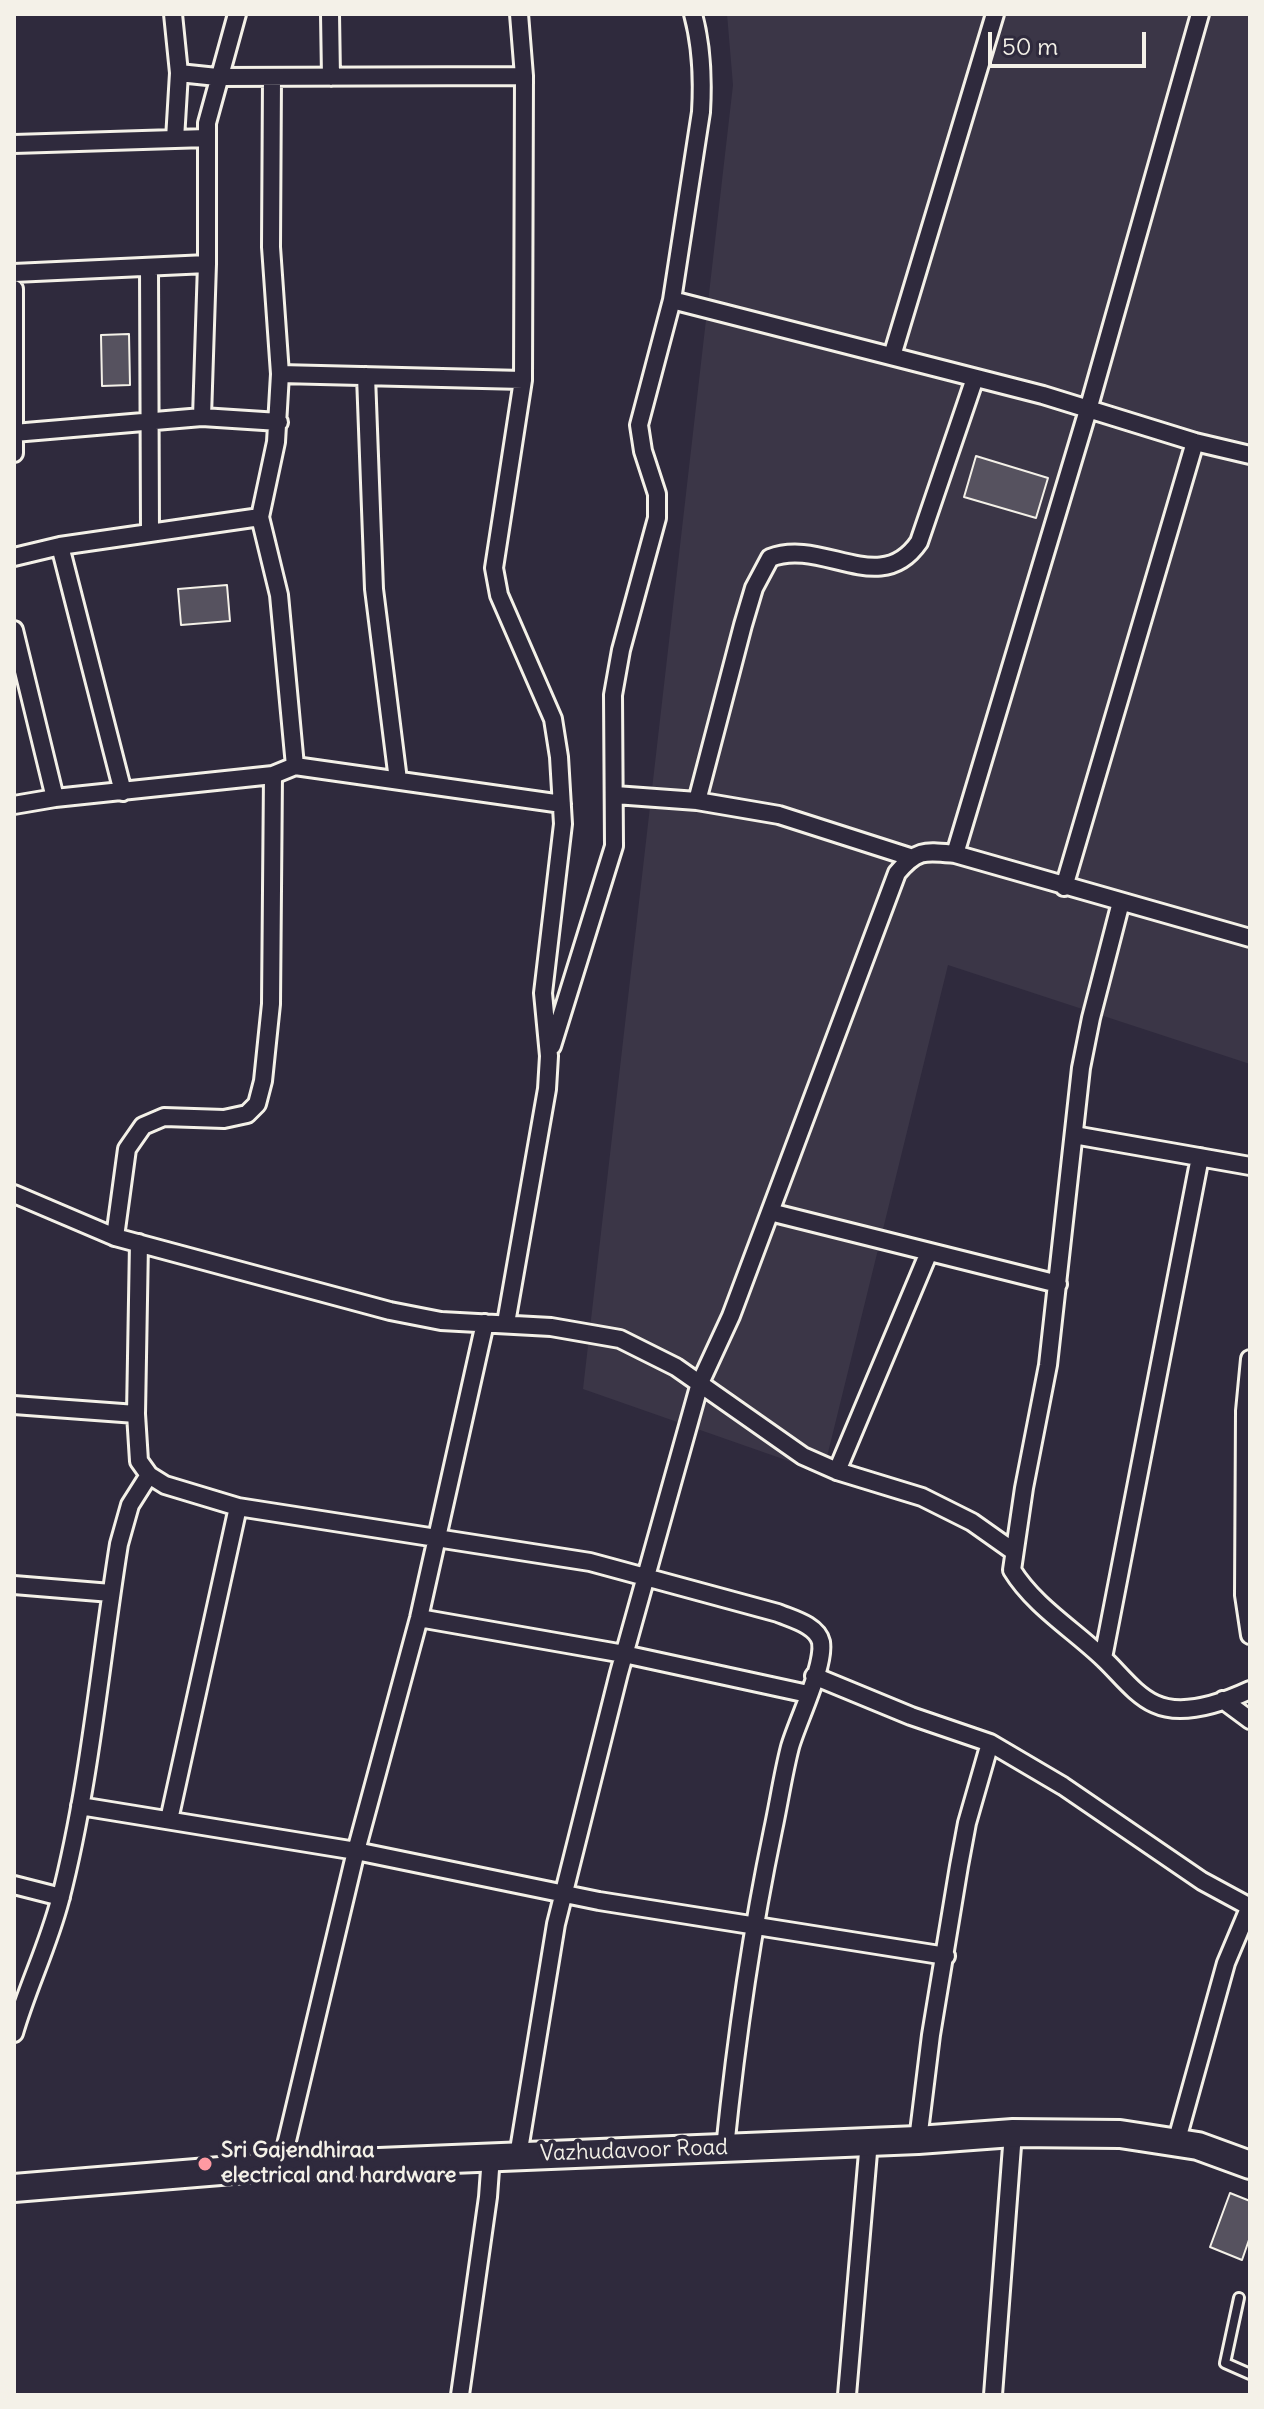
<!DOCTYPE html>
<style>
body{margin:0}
#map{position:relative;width:1264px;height:2409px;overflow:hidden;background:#2f2a3d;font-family:Delius,sans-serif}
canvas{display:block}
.frame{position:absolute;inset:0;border:16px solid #f4f1e8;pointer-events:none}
.scale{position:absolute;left:988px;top:32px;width:158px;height:36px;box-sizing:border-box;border:4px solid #f4f1e8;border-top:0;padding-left:10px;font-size:24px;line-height:28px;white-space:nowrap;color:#f4f1e8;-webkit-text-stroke:6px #2f2a3d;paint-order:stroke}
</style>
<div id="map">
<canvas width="1264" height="2409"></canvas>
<div class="frame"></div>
<div class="scale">50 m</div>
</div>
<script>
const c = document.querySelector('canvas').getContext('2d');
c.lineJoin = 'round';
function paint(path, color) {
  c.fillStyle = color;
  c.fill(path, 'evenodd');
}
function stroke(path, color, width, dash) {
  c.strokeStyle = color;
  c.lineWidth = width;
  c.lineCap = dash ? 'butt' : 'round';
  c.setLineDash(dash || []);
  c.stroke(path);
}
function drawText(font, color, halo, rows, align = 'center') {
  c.font = font + ' Delius,sans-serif';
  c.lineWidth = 8;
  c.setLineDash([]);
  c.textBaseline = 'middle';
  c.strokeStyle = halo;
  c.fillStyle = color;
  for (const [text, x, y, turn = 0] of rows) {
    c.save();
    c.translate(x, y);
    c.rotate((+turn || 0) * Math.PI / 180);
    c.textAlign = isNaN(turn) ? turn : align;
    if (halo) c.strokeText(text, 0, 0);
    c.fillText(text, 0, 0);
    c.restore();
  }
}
const built = new Path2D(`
 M727,14H1250V1064L948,965L823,1473L583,1389L733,85Z`);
const building = new Path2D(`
 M129,334L130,385L102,386L101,335Z
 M976,456L1048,478L1036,518L964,497Z
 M227,585L230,621L181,625L178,589Z
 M1230,2193L1250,2201V2237L1242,2260L1210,2247Z`);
const lane = new Path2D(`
 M1239,2298L1225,2363L1250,2374`);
const street = new Path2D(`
 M173,14L179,73L175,139
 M330,14L331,77
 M179,73L217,77L524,76
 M272,77L271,247L280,374L276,442L260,517L279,595L295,766
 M14,144L207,138
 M149,268L150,533
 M14,273L207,264
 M14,289V453
 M672,300L1043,395L1195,442L1250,455
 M892,356L995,14
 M280,374L523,380
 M366,376L374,589L398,780
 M202,417L207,264V123L237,14
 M14,433L202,417L279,422
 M60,546L123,792
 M14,557L60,546L260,517
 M14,630L55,798
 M615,795L697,801L779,815L910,857
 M697,801L743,625L754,588L770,558C822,537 880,599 919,542L975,378
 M14,805L55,798L273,775L295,766L562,804
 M955,854L1088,410L1200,14
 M1064,887L1195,442
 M1121,902L1091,1018L1081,1068L1048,1365L1024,1488L1012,1570C1034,1606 1074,1630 1104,1659C1120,1674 1135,1695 1155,1704C1183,1717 1224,1702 1250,1690
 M552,1046L614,846L613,695L621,650L657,518V494L643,451L639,425L672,300L701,112C703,78 702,47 693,14
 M1074,1135L1250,1166
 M14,1194L115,1237L390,1311L441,1321L551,1327L620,1339L676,1367L803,1456L837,1471L922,1497L972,1522L1013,1551
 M770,1212L1058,1284
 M115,1237L127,1149L143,1126L164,1117L224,1119L247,1114L257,1104L263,1081L271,1004L273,775
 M139,1243L136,1414L139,1461L149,1475L165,1485L238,1507L590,1562L778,1613C792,1619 817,1625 821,1642C825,1666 797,1722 790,1747C783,1774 779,1802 773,1830C751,1935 736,2041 725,2148
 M506,1323L547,1089L549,1056L543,993L563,824L559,757L553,719L499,595L494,568L523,380L524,76L519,14
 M1250,1359L1245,1411L1244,1595L1250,1635
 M14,1405L136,1414
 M837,1471L929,1252
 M14,1585L111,1593
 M419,1618L624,1654L808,1694
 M1103,1658L1200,1157
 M814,1676L911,1716L990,1743L1063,1786L1202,1881L1250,1907
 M1223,1700L1250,1720
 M80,1806L356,1851L599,1901L946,1956
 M169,1820L238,1507
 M14,1885L61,1897
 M14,2033C27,1988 48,1946 60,1900C90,1784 100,1662 119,1544L130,1505L149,1475
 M918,2140L931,2035L959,1866L967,1823L990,1743
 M1176,2143L1226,1963L1250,1906
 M518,2156L556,1924L619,1673L700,1383L731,1316L897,873C917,849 925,851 955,854L1250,938
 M281,2166L356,1851L419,1618L485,1323
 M460,2395L488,2197L491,2156
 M847,2395L869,2141
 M993,2395L1013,2133`);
const primary = new Path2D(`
 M14,2188L281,2166L918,2140L1013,2133L1120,2134L1198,2146L1250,2165`);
const markers = [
 [205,2164,8,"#ff9aa2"]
];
const poiNames = [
 ["Sri Gajendhiraa",221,2151],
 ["electrical and hardware",221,2176]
];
const streetNames = [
 ["Vazhudavoor Road",634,2151,-2]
];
paint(built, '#3b3647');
paint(building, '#56525f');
stroke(building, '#f4f1e8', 2);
stroke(lane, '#f4f1e8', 14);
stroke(street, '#f4f1e8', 22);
stroke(primary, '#f4f1e8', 32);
stroke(lane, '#2f2a3d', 8);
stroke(street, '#2f2a3d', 16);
stroke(primary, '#2f2a3d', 26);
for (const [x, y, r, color] of markers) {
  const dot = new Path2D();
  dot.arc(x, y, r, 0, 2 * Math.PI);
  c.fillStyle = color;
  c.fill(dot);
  stroke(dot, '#2f2a3d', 3);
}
drawText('bold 22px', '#f4f1e8', '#2f2a3d', poiNames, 'left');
drawText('22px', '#f4f1e8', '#2f2a3d', streetNames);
</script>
